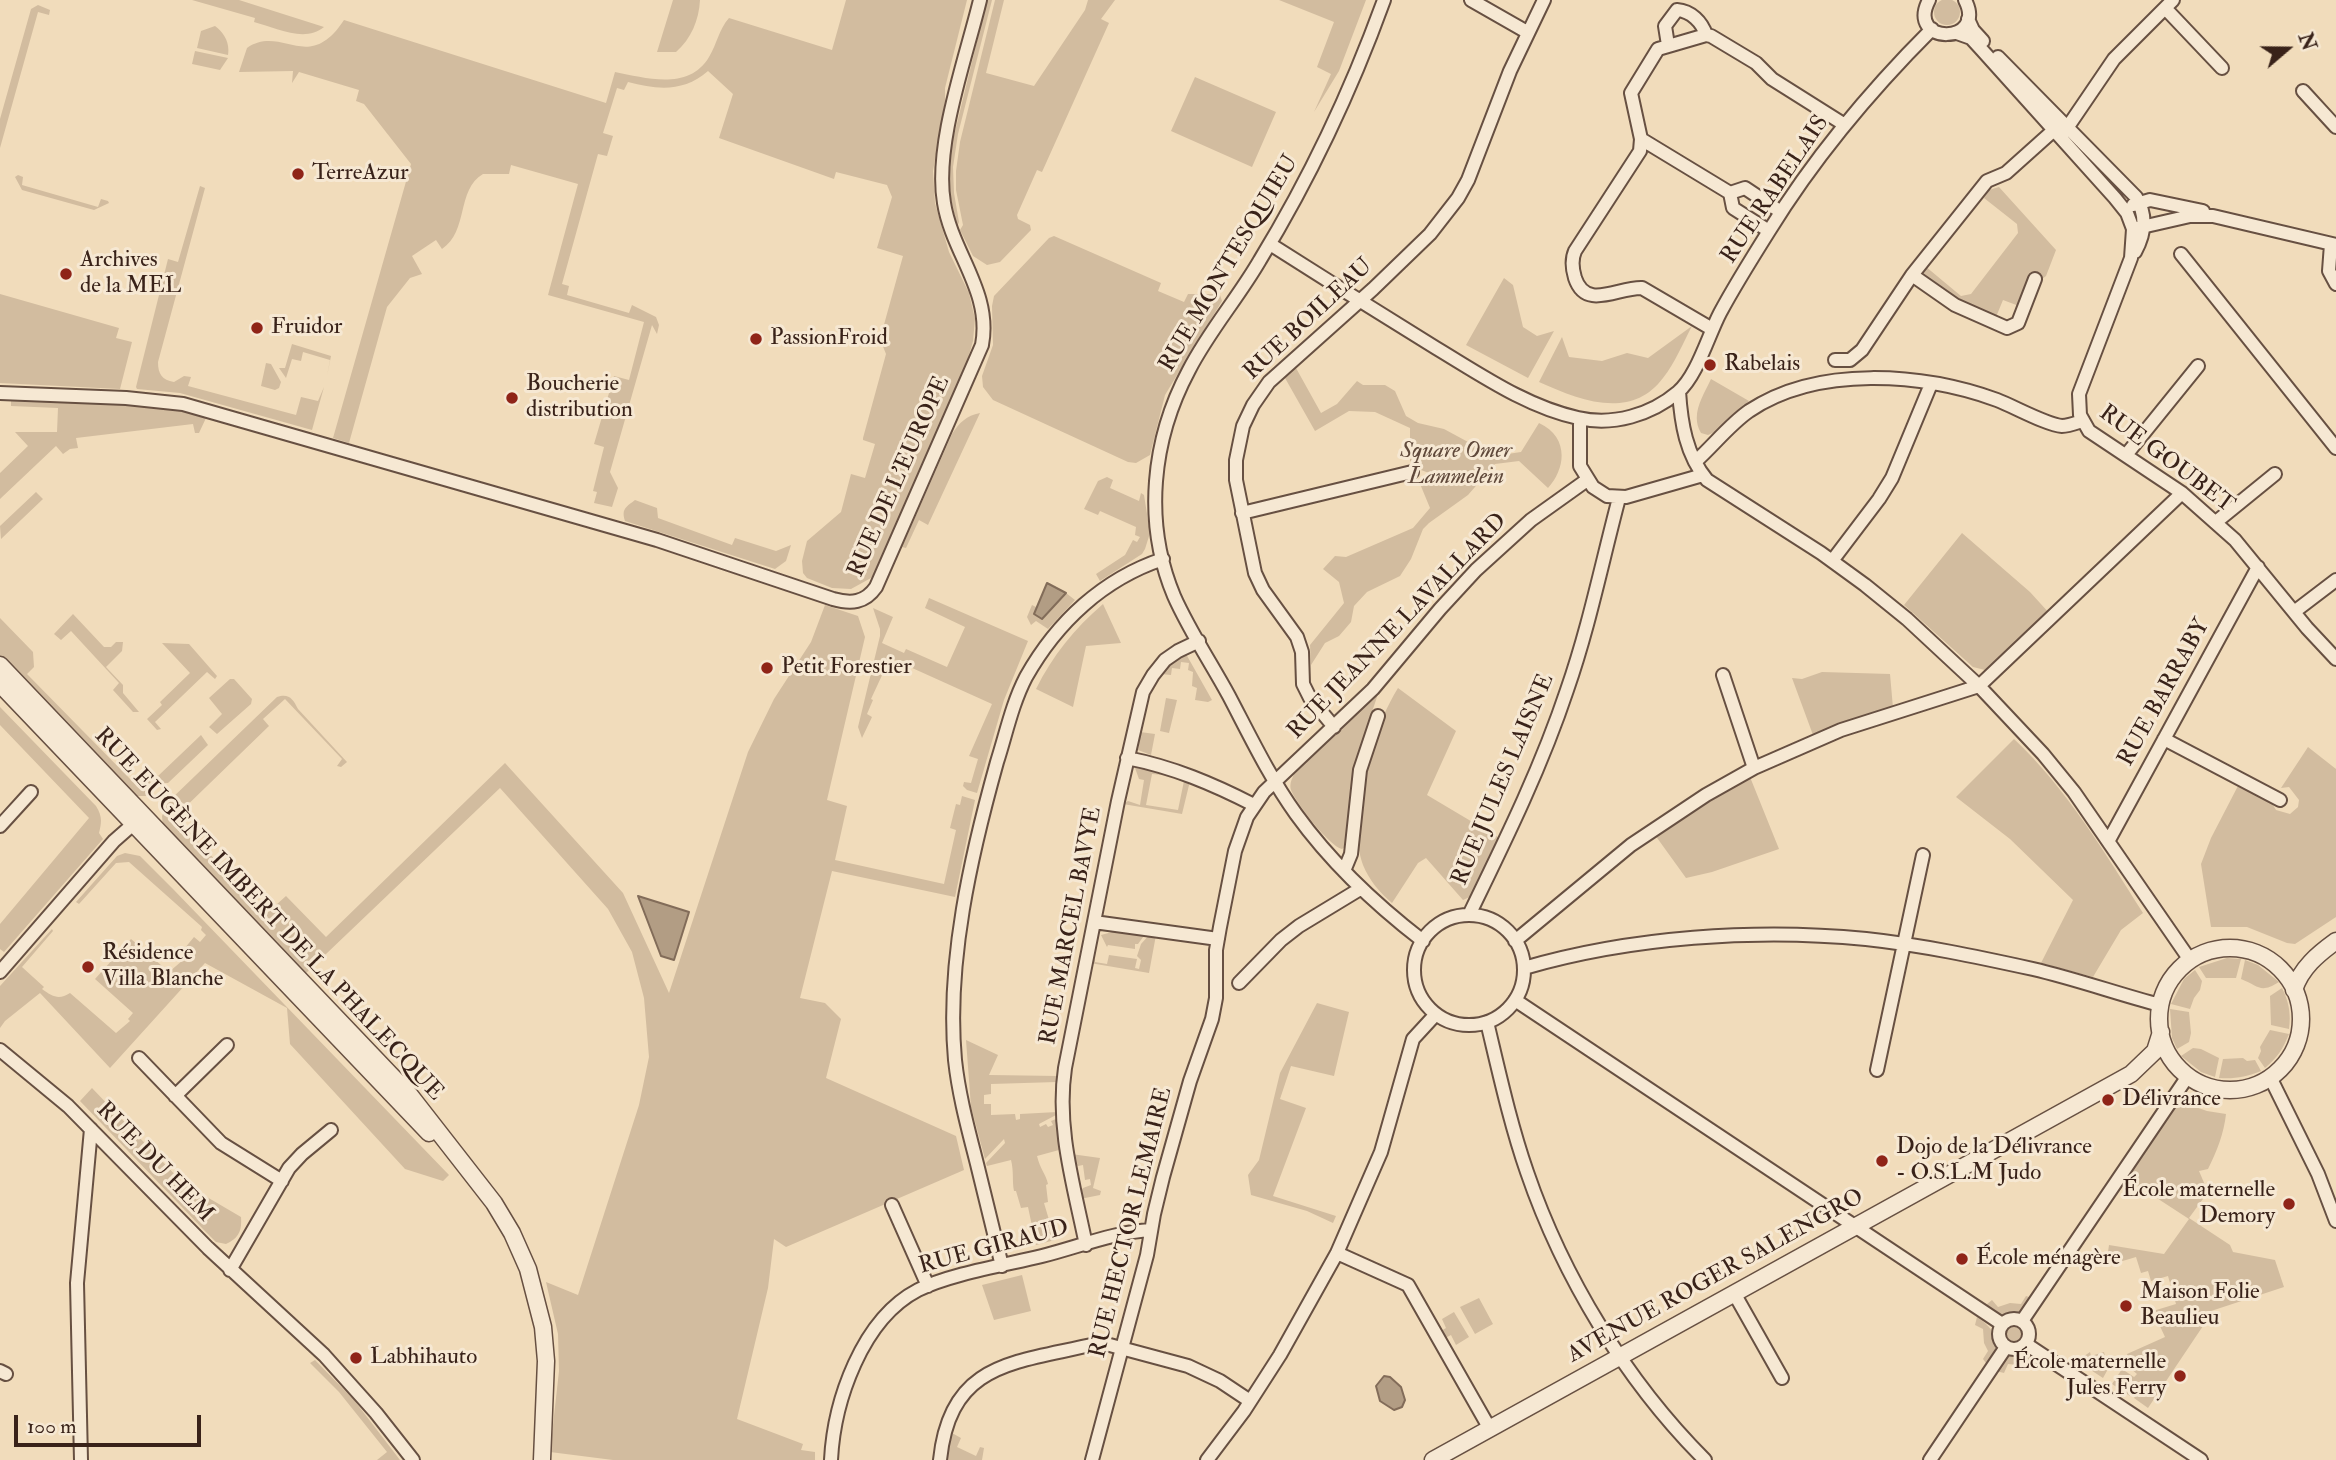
<!DOCTYPE html>
<meta charset="utf-8">
<style>
body{margin:0}
#map{position:relative;width:2336px;height:1460px;overflow:hidden;background:#f1dcbb;font-family:"IM FELL Double Pica",serif}
canvas{display:block}
.north{position:absolute;left:2252px;top:14px;width:70px;height:70px;-webkit-text-stroke:5px #f6e8d3;paint-order:stroke;rotate:70deg;font-size:19px;font-weight:700;line-height:28px;text-align:center;color:#392219}
.north::after{content:'';display:block;margin:auto;width:24px;height:32px;background:#392219;clip-path:polygon(50% 0,100% 100%,50% 72%,0 100%)}
.scale{position:absolute;left:14px;top:1415px;width:187px;height:32px;box-sizing:border-box;border:4px solid #392219;border-top:0;padding-left:9px;font-size:21px;line-height:24px;white-space:nowrap;color:#392219;-webkit-text-stroke:5px #f6e8d3;paint-order:stroke}
</style>
<div id="map">
<canvas width="2336" height="1460"></canvas>
<div class="north">N</div>
<div class="scale">100 m</div>
</div>
<script>
const c = document.querySelector('canvas').getContext('2d');
c.lineJoin = 'round';
function paint(path, color) {
  c.fillStyle = color;
  c.fill(path, 'evenodd');
}
function stroke(path, color, width, dash) {
  c.strokeStyle = color;
  c.lineWidth = width;
  c.lineCap = dash ? 'butt' : 'round';
  c.setLineDash(dash || []);
  c.stroke(path);
}
function drawText(font, color, halo, rows, align = 'center') {
  c.font = font + ' "IM FELL Double Pica",serif';
  c.lineWidth = 6;
  c.setLineDash([]);
  c.textBaseline = 'middle';
  c.strokeStyle = halo;
  c.fillStyle = color;
  for (const [text, x, y, turn = 0] of rows) {
    c.save();
    c.translate(x, y);
    c.rotate((+turn || 0) * Math.PI / 180);
    c.textAlign = isNaN(turn) ? turn : align;
    if (halo) c.strokeText(text, 0, 0);
    c.fillText(text, 0, 0);
    c.restore();
  }
}
const green = new Path2D(`
 M1934 12a13 13 0 1 1 26 0a13 13 0 1 1-26 0Z
 M192,0H239L324,27C305,43 276,28 254,22L255,18Z
 M673,0H700C699,20 691,39 676,52H657Z
 M846,0H967L945,88V101L933,171L935,203L949,252L969,293L975,319L973,341L966,366L879,567L871,578L851,589L832,588L807,578L803,573L802,561L807,541L841,512L851,474L865,478L875,444L863,440V438L886,354L880,339L903,256L877,248L892,197L887,185L836,172L834,179L719,138L733,94L708,71C684,92 658,90 628,82L624,90L617,88L603,133L613,136L607,156L598,154L562,284L569,286L567,295L629,313L632,305L656,317L659,325L657,334L652,325L610,472L618,488L612,507L594,503L597,492L593,491L604,447L594,444L614,376L629,380L644,322L548,295L578,184L511,165L509,174H483C456,190 469,231 442,249L436,240L412,256L422,274L410,278L387,307L349,443L333,438L411,164L364,104L356,101L359,90L299,72L292,83L293,71L239,72L247,48C282,24 308,75 344,20L606,103L615,72C646,78 689,91 709,57C717,44 719,29 729,18L832,50Z
 M987,0H992L958,134L953,167L954,193L959,222L957,227L950,194V152Z
 M995,0H1004L986,73L1034,86L1085,10L1088,0H1115L1101,19L1109,23L1042,172L1037,170L1017,215L1018,219L1030,225L1031,230L1000,262L987,265L973,256L960,230L963,225L956,190V171L960,142Z
 M1279,0H1366L1339,71L1314,112L1331,74L1317,67L1334,22Z
 M38,5L50,10L49,15L38,12L0,148V119L31,9Z
 M215,26C224,33 230,42 228,55L197,48L201,31Z
 M195,51L228,58L220,70L192,64Z
 M1195,77L1276,112L1252,167L1171,131Z
 M18,175L23,177L22,185L98,207L101,199L108,201L109,203L94,210L22,190L15,177Z
 M200,186L205,188L158,362C158,374 162,380 174,382L184,376L191,377L188,386L296,415L301,397L318,401L324,387L312,430L180,393L137,389L136,387L168,259L178,262Z
 M1999,187L2056,250L2046,276L2042,279L2031,274L2019,306L2003,300L1996,317C1974,307 1935,292 1921,271L1925,266L1961,296L1971,294L2018,233L2017,224L1984,198L1989,190Z
 M1054,236L1161,283L1158,291L1184,302L1188,294H1216L1220,295L1222,301L1165,395L1150,455L1136,463L1128,462L993,400L983,387L982,376L993,345L992,306L994,296L1049,238Z
 M1504,278L1513,285L1523,327L1537,336L1554,331L1528,378L1466,345Z
 M0,294L119,328L116,338L132,342L120,389L0,383Z
 M1692,326C1683,343 1675,363 1663,378C1631,421 1579,400 1539,382L1562,337L1569,357L1602,361L1627,353L1648,358Z
 M292,344L331,356L327,376L330,360L303,352L301,361L292,359L286,378L279,368H285Z
 M266,363L271,364L281,382L279,388L275,390L261,386Z
 M1296,368L1321,413L1337,404L1357,381L1363,385H1385L1395,391L1406,416L1418,423L1444,429L1494,456L1521,452L1539,423C1568,436 1567,467 1548,488L1519,461L1495,464L1468,495L1429,523L1423,529L1411,559L1400,576L1367,592L1354,606L1351,622L1339,636L1325,643L1311,665L1310,645L1344,603L1339,582L1323,569L1335,556L1346,557L1413,528L1430,508L1418,479L1426,482L1429,473L1421,470L1419,466L1422,458L1414,455L1410,462V428L1375,412L1349,411L1315,431L1285,378Z
 M1711,379L1749,401L1715,432L1708,435L1701,433C1690,415 1703,396 1711,379Z
 M11,400L161,407L179,409L206,418L199,433H195L193,424L76,438L78,448L70,449L63,454L56,446L0,499V473L28,446L15,432H57L58,408L11,406Z
 M980,413L928,525L919,520L906,548L902,547L952,434C960,422 966,416 980,413Z
 M1107,477L1113,480L1110,488L1139,501L1141,493L1144,495L1150,533L1145,549L1142,554L1100,581L1096,574L1125,555L1133,540L1137,542L1140,537L1135,535L1136,527L1100,511L1098,515L1084,509L1098,481Z
 M36,492L43,499L1,539L0,526Z
 M635,500L657,508L658,518L732,545L735,538L776,551L791,545L786,561L775,569L625,521C621,509 626,507 635,500Z
 M1962,533L2030,592L2050,614L1989,671L1973,667L1904,605Z
 M1066,593L1075,600L1048,629L1036,621L1031,625L1027,617L1032,605L1036,607L1034,614L1042,618Z
 M929,598L1028,641L1004,700L977,793L967,790L963,786L964,782L971,783L978,759L969,756L992,704L890,658L871,699L873,700L867,714L872,717L862,738L858,727L880,636V629L873,608L893,617L882,643L904,653L906,649L947,667L965,627L925,608Z
 M1103,604L1121,643L1086,646L1073,707L1036,689C1053,655 1074,629 1103,604Z
 M825,605L858,616L865,637L827,800L847,806L835,860L944,884L956,830L950,828L956,804L960,805L962,796L975,800L955,897L832,871L800,998L825,1003L841,1019L826,1078L956,1136L964,1170L786,1247L774,1239L768,1288L737,1419L803,1444L801,1450L815,1452V1460H613L550,1452L559,1371L558,1334L546,1282L578,1295L639,1105L649,1057L644,998L632,952L608,909L500,788L304,975L163,827L162,816L168,802L277,697C289,693 293,699 298,709L347,762L341,767L337,766L342,759L285,699L263,719L269,726L175,817L266,914L286,896L326,937L505,763L623,893L669,993L748,752L774,699L811,642Z
 M73,614L104,647H111L116,642H123L122,651L106,667L123,685V693L139,712H133L113,690L119,683L71,631L61,640L54,634Z
 M0,618L33,652L34,667L27,674L135,784L144,776L151,782L146,787L152,793L149,796H132L0,658Z
 M162,643L189,644L217,676L215,679L207,672L155,722L161,729L157,730L147,719L162,705L160,702L190,673Z
 M1186,654L1212,700L1208,702L1195,700L1197,688L1192,686L1193,672L1188,670L1189,663L1181,662L1180,669L1172,668L1171,675L1161,674L1170,664Z
 M1822,672L1890,674L1893,708L1813,735L1792,678L1802,679Z
 M230,679H234L252,699L251,704L217,734L209,727L222,714L209,698Z
 M1398,688L1456,731L1427,795L1501,839L1472,896L1463,900L1426,858L1418,863L1392,903C1380,893 1369,880 1363,865C1345,815 1371,732 1398,688Z
 M1378,694L1363,739L1351,792L1345,847L1342,849C1329,846 1296,803 1291,790C1289,784 1292,779 1294,774Z
 M1166,698L1177,700L1169,733L1160,731Z
 M0,707L96,806C102,816 102,821 99,833L103,839L4,952L0,949V924L89,818L0,725Z
 M1140,732L1155,734L1151,755L1138,750Z
 M201,735L208,745L168,783H164L158,776Z
 M2014,739C2067,789 2105,853 2143,913L2121,930L2093,977L2041,963L2073,900L2010,839L1956,797Z
 M2308,747L2336,769V917L2295,944L2287,943L2247,927H2211L2201,864L2211,838L2240,782L2272,800L2271,802L2276,810L2290,814L2298,807L2299,800L2289,787L2281,788Z
 M1140,766L1165,771L1164,775L1152,774L1146,805L1178,810L1184,781L1174,779L1175,774L1190,781L1182,814L1123,804L1128,801L1140,805L1144,780L1139,779L1135,768Z
 M1750,777L1779,849L1712,872L1686,878L1655,835Z
 M125,853L140,856L173,889L449,1175L443,1181L405,1169L290,1044L287,1008L205,963L110,1068L40,993L5,1021L0,1028V986L52,929L53,931L22,967L44,987L42,989C53,997 59,1000 70,993L116,1033L130,1021L128,1019L133,1013L95,979L131,939L169,972L183,960L182,958L187,952L184,949L194,937L200,942L206,935L201,930L202,927L129,862L116,863L79,904L76,902L117,856Z
 M1113,930L1146,933L1138,944H1135V949L1108,945L1107,947L1101,935L1112,932Z
 M1150,934L1156,935L1149,973L1090,963L1095,959V962L1107,964L1109,955L1137,959L1135,968L1139,969L1141,960L1137,956L1141,944Z
 M2227,958L2241,959L2236,978H2206L2199,967Z
 M2245,960L2258,965L2279,982C2260,994 2259,986 2241,979Z
 M2195,970L2202,981L2200,990L2194,998L2190,1009L2171,1004L2184,979Z
 M2282,988C2289,1002 2291,1014 2289,1029L2271,1025L2270,996Z
 M1317,1003L1349,1012L1334,1076L1291,1066L1280,1099L1306,1108L1273,1196L1336,1216L1333,1223L1307,1211L1251,1195L1248,1175L1259,1160L1280,1073Z
 M2170,1009L2189,1012L2191,1033L2189,1042L2177,1049L2172,1038Z
 M2270,1030L2289,1034C2283,1049 2277,1058 2265,1068L2258,1058L2261,1051L2260,1047Z
 M966,1040L998,1055L989,1075L1058,1076L1057,1082L991,1084V1094L984,1095V1104H991V1115L1015,1114L1016,1120L1020,1119V1114L1057,1112L1056,1115L1039,1124L1040,1127L1046,1124L1048,1127L1053,1125L1051,1121L1056,1119L1059,1150L1037,1156C1040,1169 1046,1174 1048,1184L1046,1185L1048,1202L1044,1203L1055,1240L1036,1245L1028,1207L1021,1208L1016,1191H1014C1012,1181 1014,1172 1011,1160L987,1166L986,1163L1005,1143L1004,1139L985,1159L971,1107Z
 M2193,1048L2201,1049L2219,1058L2215,1077L2201,1072L2181,1056Z
 M2243,1058L2247,1061L2255,1060L2261,1071C2246,1077 2235,1079 2219,1078L2223,1059Z
 M92,1088L183,1183L241,1217C242,1231 239,1238 226,1244L216,1242L201,1227L80,1101Z
 M2178,1101L2207,1111L2226,1114C2224,1133 2217,1151 2208,1169L2199,1171L2208,1192L2189,1218L2230,1245L2233,1252L2275,1260L2284,1287L2205,1313L2199,1323L2203,1326L2148,1408L2134,1398L2143,1384L2140,1381L2130,1396L2112,1384L2122,1369L2134,1377L2137,1374L2130,1368L2127,1354L2165,1337L2158,1322H2156L2153,1311L2176,1304L2168,1276L2151,1281L2148,1271L2141,1273L2136,1257L2106,1266L2109,1245L2164,1254L2189,1219L2126,1178Z
 M1071,1154L1100,1158L1093,1188L1101,1191L1100,1195L1080,1199L1079,1193L1083,1188L1091,1185L1090,1179L1085,1180L1083,1165L1078,1166L1073,1162Z
 M1022,1275L1031,1311L994,1320L982,1285Z
 M2026,1296L2032,1298L2018,1314L2002,1315L1986,1305L1992,1300L1998,1307L2010,1303L2021,1304Z
 M1479,1298L1493,1324L1475,1334L1460,1307Z
 M1454,1312L1469,1337L1456,1345L1451,1335L1445,1338L1441,1331L1446,1328L1442,1319Z
 M1977,1317C1998,1331 2001,1345 1988,1366L1983,1359L1988,1351L1984,1343L1983,1329L1975,1325Z
 M2003 1334a11 11 0 1 1 22 0a11 11 0 1 1-22 0Z
 M2090,1352L2091,1356L2104,1352L2108,1369L2103,1378L2077,1361Z
 M2025,1353L2042,1362L2039,1366L2031,1361L2018,1365L2008,1364L2004,1373L1996,1371L2008,1356Z
 M315,1360L354,1400L400,1460H377L387,1452L339,1392L310,1363Z
 M952,1433L961,1438L957,1447L976,1456L980,1447L984,1448L982,1460H947Z`);
const water = new Path2D(`
 M1047,583L1066,593L1042,619L1034,614Z
 M638,896L689,912L674,960L661,956Z
 M1384,1376L1390,1377L1401,1387L1405,1400L1402,1407L1394,1410L1380,1401L1376,1386Z`);
const minor = new Path2D(`
 M1384,0C1351,91 1310,178 1260,260C1238,298 1209,331 1189,370C1152,439 1143,522 1174,596C1189,630 1211,663 1229,696C1250,736 1270,778 1296,814C1332,864 1375,904 1423,941
 M1471,0L1527,32
 M1929,0C1905,46 1988,45 1965,0
 M2165,8L2222,68
 M1968,19L1973,30L1983,41
 M1957,33L1971,38L1982,50L2115,198L2127,213L2133,229L2190,216H2213L2336,245
 M1668,45L1665,26L1677,10C1691,11 1702,22 1706,35
 M1998,57L2136,197C2147,215 2145,234 2135,252
 M2303,91L2336,127
 M2065,131L2114,59L2173,0
 M1641,139L1730,193
 M2133,205L2150,200L2203,211
 M2133,229L2131,258L2079,394L2080,415L2089,431L2182,493L2235,540L2307,628L2336,659
 M1769,231L1733,208L1730,193L1745,188L1781,212
 M1270,244C1325,279 1381,314 1436,348C1481,375 1527,407 1578,418C1613,426 1651,415 1678,392C1697,376 1708,336 1720,313C1735,285 1752,258 1769,231C1814,158 1871,90 1932,29
 M2331,244L2329,271L2336,284
 M2181,254L2336,448
 M1912,275L1955,305L2007,328L2018,323L2035,279
 M1712,329L1642,288C1618,287 1586,311 1575,278C1572,268 1571,260 1575,251L1640,151L1641,139L1631,93L1658,49L1706,35L1711,36L1756,63L1772,79L1845,125
 M1835,360H1850L1862,350L1912,275L1987,181L2006,173L2054,130
 M1679,391C1681,423 1686,455 1707,480L1821,553L1865,585L1907,619L1979,686L2043,754L2074,792L2190,960
 M0,393L126,398L183,404L657,540L833,599C851,604 865,603 876,587L982,345C992,292 952,253 944,203C934,145 966,58 980,0
 M1580,419V466L1593,487L1607,496L1626,497L1703,475
 M2126,455L2198,366
 M1695,462C1714,445 1729,425 1749,411C1818,365 1922,373 1997,400C2013,406 2047,425 2062,426C2068,426 2076,423 2082,421
 M1242,513L1412,472
 M2216,522L2275,474
 M1832,561L1879,499L1892,478L1931,384
 M2294,612L2336,580
 M1723,675L1754,768
 M1334,727L1310,698L1303,684L1302,652L1297,637L1263,590L1255,573L1236,480V460L1243,426L1253,405L1269,382L1373,289L1430,234L1458,198L1468,180L1510,71L1544,0
 M2164,739L2280,800
 M1127,758C1173,767 1213,784 1254,805
 M0,826L31,792
 M2109,840L2258,567
 M1344,871L1351,854L1360,770L1378,716
 M1469,915C1505,841 1541,768 1567,690C1589,627 1602,562 1619,498
 M1414 970a55 55 0 1 1 110 0a55 55 0 1 1-110 0Z
 M1094,922L1218,939
 M1515,941L1631,845L1706,795L1754,768L1841,730L1979,686L2182,493
 M1524,968C1630,937 1756,928 1866,939C1922,945 1978,957 2033,969C2076,979 2118,994 2160,1005
 M0,972L114,841L139,819
 M1239,983L1281,940L1299,926L1360,889
 M1515,1000L2002,1324
 M1487,1022C1499,1072 1510,1123 1527,1172C1563,1277 1626,1381 1705,1460
 M0,1050L68,1106L208,1248L324,1355L376,1413L413,1460
 M139,1058L221,1143L282,1181
 M1877,1070L1923,855
 M2270,1077L2318,1174L2336,1221
 M175,1096L227,1045
 M892,1205L928,1286
 M1086,1245C1074,1186 1056,1128 1065,1068L1118,801L1143,692L1153,675L1165,660L1178,651L1199,641
 M1337,1253L1408,1285L1490,1429
 M1002,1266C994,1234 986,1201 978,1168C969,1132 959,1097 955,1060C946,963 971,855 997,762C1006,734 1012,704 1026,677C1057,622 1103,579 1163,559
 M230,1270L289,1168L302,1154L331,1130
 M1734,1293L1782,1378
 M1999 1334a15 15 0 1 1 30 0a15 15 0 1 1-30 0Z
 M2022,1321L2188,1076
 M2026,1344L2201,1460
 M0,1371L6,1374
 M81,1460L77,1283L91,1129
 M831,1460C834,1401 862,1319 918,1290C950,1274 1005,1265 1042,1256C1078,1247 1114,1232 1151,1230
 M940,1460C950,1361 1016,1363 1095,1344H1106L1188,1366L1220,1381L1250,1401
 M1092,1460L1147,1255L1154,1214L1163,1177L1190,1081L1212,1019L1216,998V950L1220,927L1235,851L1247,817L1264,792L1373,689L1440,609L1476,570L1531,520L1587,480
 M1207,1460L1244,1411L1280,1355L1337,1253L1381,1152L1413,1039L1436,1014
 M1930,1460L2006,1347`);
const tertiary = new Path2D(`
 M0,665L409,1094L494,1203L512,1233L528,1269L543,1327L546,1361L542,1460
 M0,684L429,1133
 M2159 1019a71 71 0 1 1 142 0a71 71 0 1 1-142 0Z
 M2294,990C2301,968 2318,954 2336,941
 M1433,1460L2131,1074L2155,1051L2161,1032`);
const markers = [
 [298,174,7,"#8f2418"],
 [66,274,7,"#8f2418"],
 [257,328,7,"#8f2418"],
 [756,339,7,"#8f2418"],
 [1710,365,7,"#8f2418"],
 [512,398,7,"#8f2418"],
 [767,668,7,"#8f2418"],
 [88,967,7,"#8f2418"],
 [2108,1100,7,"#8f2418"],
 [1882,1161,7,"#8f2418"],
 [2289,1204,7,"#8f2418"],
 [1962,1259,7,"#8f2418"],
 [2126,1306,7,"#8f2418"],
 [356,1358,7,"#8f2418"],
 [2180,1376,7,"#8f2418"]
];
const poiNames = [
 ["TerreAzur",312,174],
 ["Archives",80,261],
 ["de la MEL",80,287],
 ["Fruidor",271,328],
 ["PassionFroid",770,339],
 ["Rabelais",1724,365],
 ["Boucherie",526,385],
 ["distribution",526,411],
 ["Petit Forestier",781,668],
 ["Résidence",102,954],
 ["Villa Blanche",102,980],
 ["Délivrance",2122,1100],
 ["Dojo de la Délivrance",1896,1148],
 ["- O.S.L.M Judo",1896,1174],
 ["École maternelle",2275,1191,"right"],
 ["Demory",2275,1217,"right"],
 ["École ménagère",1976,1259],
 ["Maison Folie",2140,1293],
 ["Beaulieu",2140,1319],
 ["Labhihauto",370,1358],
 ["École maternelle",2166,1363,"right"],
 ["Jules Ferry",2166,1389,"right"]
];
const streetNames = [
 ["RUE RABELAIS",1776,190,-56],
 ["RUE MONTESQUIEU",1230,264,-59],
 ["RUE BOILEAU",1309,320,-43],
 ["RUE GOUBET",2166,460,37],
 ["RUE DE L'EUROPE",900,477,-66],
 ["RUE JEANNE LAVALLARD",1398,627,-46],
 ["RUE BARRABY",2165,693,-61],
 ["RUE JULES LAISNE",1504,780,-67],
 ["RUE EUGÈNE IMBERT DE LA PHALECQUE",268,915,47],
 ["RUE MARCEL BAVYE",1072,926,-79],
 ["RUE DU HEM",154,1163,46],
 ["RUE HECTOR LEMAIRE",1132,1223,-76],
 ["RUE GIRAUD",994,1248,-15],
 ["AVENUE ROGER SALENGRO",1716,1277,-29]
];
const parkNames = [
 ["Square Omer",1456,452],
 ["Lammelein",1456,478]
];
paint(green, '#d2bc9f');
paint(water, '#b29d84');
stroke(water, '#826c59', 2);
stroke(minor, '#675042', 16);
stroke(tertiary, '#675042', 19);
stroke(minor, '#f6e8d3', 12);
stroke(tertiary, '#f6e8d3', 16);
for (const [x, y, r, color] of markers) {
  const dot = new Path2D();
  dot.arc(x, y, r, 0, 2 * Math.PI);
  c.fillStyle = color;
  c.fill(dot);
  stroke(dot, '#f6e8d3', 2.5);
}
drawText('23px', '#392219', '#f6e8d3', poiNames, 'left');
drawText('23px', '#392219', '#f6e8d3', streetNames);
drawText('italic 23px', '#5f483a', '#f6e8d3', parkNames);
</script>
